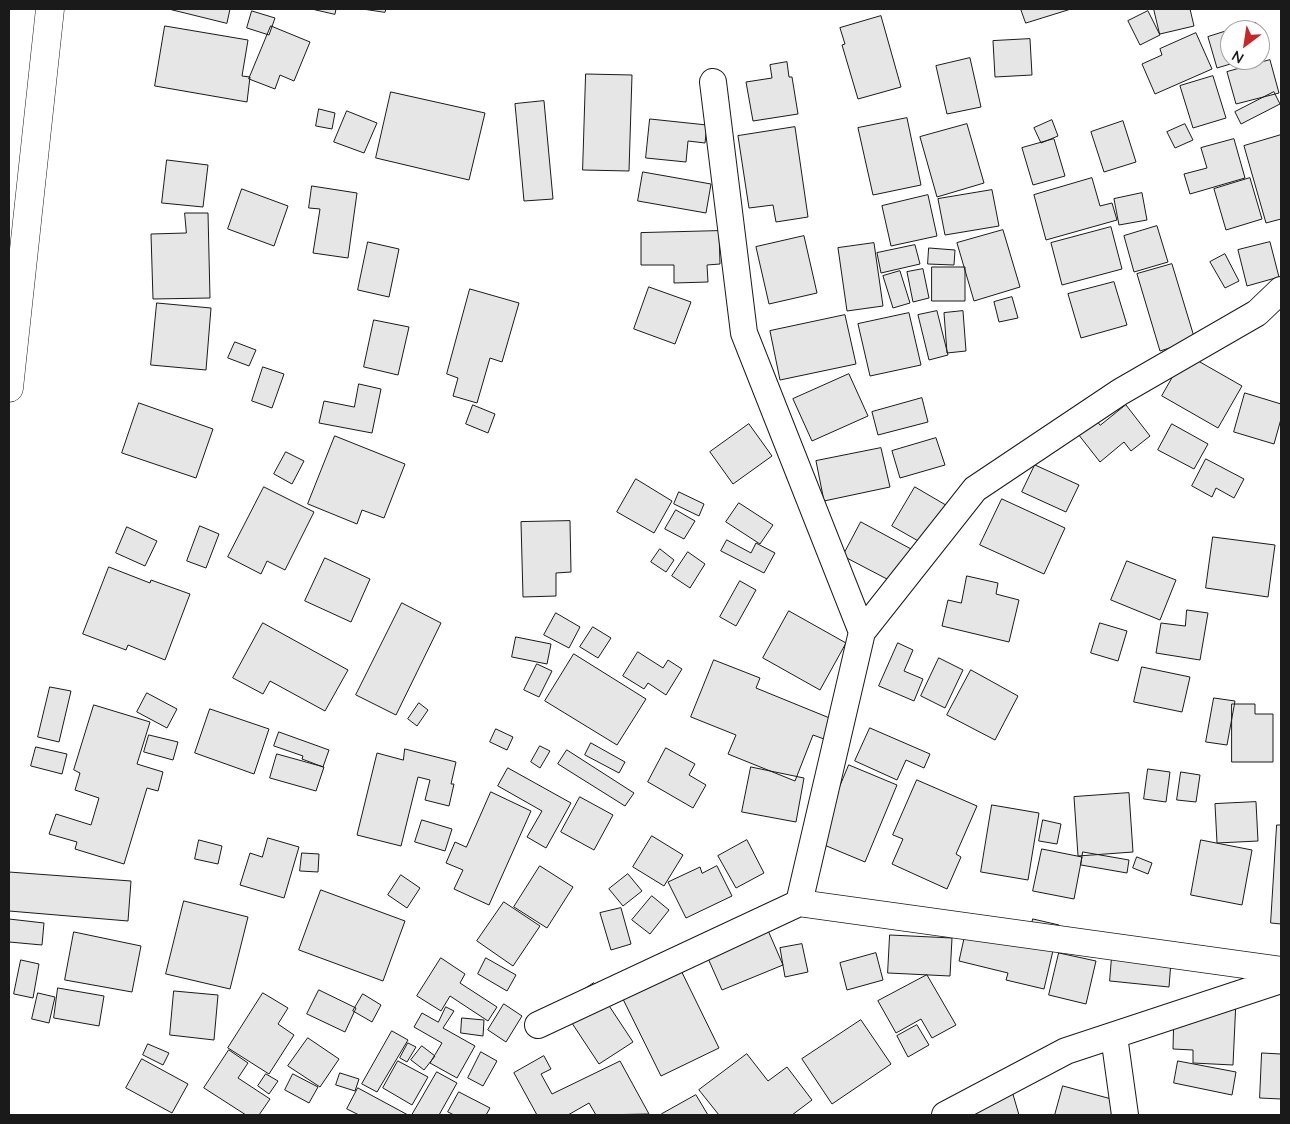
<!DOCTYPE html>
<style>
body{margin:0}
#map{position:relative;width:1290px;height:1124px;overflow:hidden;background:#fff;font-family:Lato,sans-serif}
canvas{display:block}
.frame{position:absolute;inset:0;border:10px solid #1a1a1a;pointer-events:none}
.north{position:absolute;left:1220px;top:20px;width:50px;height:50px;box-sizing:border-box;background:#fff;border:1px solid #a3a3a3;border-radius:50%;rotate:211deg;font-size:14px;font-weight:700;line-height:20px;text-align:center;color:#1a1a1a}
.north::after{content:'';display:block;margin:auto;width:18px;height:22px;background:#c62828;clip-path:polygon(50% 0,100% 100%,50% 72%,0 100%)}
</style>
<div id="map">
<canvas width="1290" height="1124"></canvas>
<div class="frame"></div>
<div class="north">N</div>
</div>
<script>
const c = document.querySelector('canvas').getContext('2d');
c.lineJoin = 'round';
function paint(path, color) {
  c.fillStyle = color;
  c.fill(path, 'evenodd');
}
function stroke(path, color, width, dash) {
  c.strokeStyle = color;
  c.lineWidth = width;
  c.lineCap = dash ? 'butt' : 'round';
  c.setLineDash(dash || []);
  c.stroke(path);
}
const building = new Path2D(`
 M169,9H230L227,23Z
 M312,9H336L335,14Z
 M363,9H386L385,12Z
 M1021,9H1071L1026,23Z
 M1154,9H1190L1194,26L1160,34Z
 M252,11L275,18L269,35L247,28Z
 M1148,11L1160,35L1140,45L1128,21Z
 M881,16L901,87L858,99L842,45L845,44L840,28Z
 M1256,23L1258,30H1231Z
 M165,26L248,40L242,76L250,77L247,102L155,86Z
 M271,26L310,42L294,81L280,75L275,89L249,79Z
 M1230,30V60H1244L1217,68L1208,37Z
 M1196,33L1212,69L1155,94L1142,64L1162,55L1160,49Z
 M1260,37L1265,54L1260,55Z
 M1030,39L1032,75L995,77L993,41Z
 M970,58L981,107L947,114L936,66Z
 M1270,60L1279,93L1236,104L1227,72Z
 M787,62L789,77H792L798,114L753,121L746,82L772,78L770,65Z
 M586,74L632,75L629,171L583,170Z
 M1213,76L1226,118L1193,128L1180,86Z
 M391,92L485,113L469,180L376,158Z
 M1274,92L1280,104L1241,124L1235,112Z
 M544,101L553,199L524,201L515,104Z
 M319,109L335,113L332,129L316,126Z
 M347,111L377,123L364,153L334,142Z
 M907,118L921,185L873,195L858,128Z
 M650,119L707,125L705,143L688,141L686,162L646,158Z
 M1052,120L1058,136L1041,143L1034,128Z
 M1123,121L1136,162L1104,172L1091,132Z
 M967,124L984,183L937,197L920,137Z
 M1185,124L1193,140L1175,148L1167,132Z
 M795,127L808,217L776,222L773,205L749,208L738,136Z
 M1281,135V219L1266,223L1244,146Z
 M1054,139L1065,176L1033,185L1022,148Z
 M1234,139L1245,178L1190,194L1184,174L1207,168L1201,148Z
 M167,160L208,165L203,207L162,203Z
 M643,172L711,184L706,213L638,201Z
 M1092,178L1100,206L1112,203L1117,220L1046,240L1034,195Z
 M1250,178L1262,219L1226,230L1214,189Z
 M312,186L357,193L348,258L313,253L320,209L309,208Z
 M242,189L288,206L274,246L228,229Z
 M992,190L999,226L945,235L938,199Z
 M1142,193L1147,220L1119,225L1114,199Z
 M928,195L937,236L891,246L882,206Z
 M185,213H208L210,298L153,299L151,234L186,233Z
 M1157,226L1168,262L1134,272L1124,236Z
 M1111,227L1122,269L1062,285L1051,243Z
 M1003,230L1020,287L974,301L957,243Z
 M719,231L720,264L707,265L708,282L674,283V265H641V233Z
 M804,236L817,293L769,304L756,247Z
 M368,242L399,249L389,297L358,290Z
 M1270,242L1279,277L1247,286L1238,250Z
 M874,243L883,306L847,311L838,248Z
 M915,245L920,264L881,273L877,253Z
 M929,248L955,250L954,265L928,264Z
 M1225,254L1239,281L1225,288L1210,262Z
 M1172,264L1195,340L1160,351L1137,274Z
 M932,267H965V301H932Z
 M923,269L929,298L913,302L907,272Z
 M900,271L910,303L893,308L883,276Z
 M1114,282L1127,325L1081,338L1068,294Z
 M649,287L691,302L675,344L634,329Z
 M470,289L519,303L502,362L490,358L477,403L453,396L458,378L447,374Z
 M1012,297L1018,318L999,322L994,302Z
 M157,303L211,308L206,370L151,365Z
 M937,311L948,355L929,360L918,315Z
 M963,311L966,351L947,353L944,313Z
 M909,313L921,365L870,376L858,324Z
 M845,315L856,364L780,380L770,331Z
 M374,320L409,327L398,375L364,367Z
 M235,342L256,350L249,366L228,358Z
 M1186,354L1242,386L1218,428L1162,396Z
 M263,367L284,374L272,408L252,401Z
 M849,374L868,416L812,441L793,399Z
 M359,384L381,389L372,433L319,423L324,401L354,407Z
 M1245,393L1281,404V419L1274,444L1234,432Z
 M922,398L928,422L878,435L872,412Z
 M139,403L213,429L196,478L122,453Z
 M473,405L495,414L488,433L466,424Z
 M1126,405L1150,436L1131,451L1124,442L1100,462L1071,425L1089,411L1100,425Z
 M749,424L772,456L733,484L710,452Z
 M1172,424L1208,444L1194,469L1158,450Z
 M335,436L405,464L384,518L362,510L357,524L308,504Z
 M936,438L945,465L900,478L892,451Z
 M881,448L890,487L824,501L816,461Z
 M286,452L304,461L292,484L274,474Z
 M1206,459L1244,479L1234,498L1216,488L1212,497L1192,486Z
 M1035,465L1079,485L1066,512L1022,492Z
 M636,479L672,501L654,533L617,512Z
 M264,487L314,512L285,570L267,561L261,574L228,557Z
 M915,487L956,511L934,550L892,526Z
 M679,492L704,504L699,516L674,504Z
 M1002,499L1065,528L1044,574L980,545Z
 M739,503L773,525L760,544L726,522Z
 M676,510L695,521L684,539L665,529Z
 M570,521L571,572L556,573V596L523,597L521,522Z
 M861,522L924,556L906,589L843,556Z
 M200,526L219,534L206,568L187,561Z
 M127,527L157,541L145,566L116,553Z
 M1213,537L1275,545L1268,597L1206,588Z
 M727,540L751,553L756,543L775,553L764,573L721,551Z
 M660,549L674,560L666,572L651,562Z
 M688,552L705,564L690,588L672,576Z
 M325,558L370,579L351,622L305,601Z
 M1127,561L1176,580L1160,620L1111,600Z
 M109,567L150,583L151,580L190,594L165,660L128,645L126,650L83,634Z
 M967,576L998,583L996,594L1019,600L1009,642L942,626L948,600L961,603Z
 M740,581L756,590L736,626L720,617Z
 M402,603L441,623L396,715L356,695Z
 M1187,610L1208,613L1200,660L1156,653L1161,623L1185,626Z
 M789,611L846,643L820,690L763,658Z
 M556,613L580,627L569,648L544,635Z
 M263,623L348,670L325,711L270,681L263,694L233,678Z
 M1100,623L1127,631L1118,661L1091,653Z
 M593,627L611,638L598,658L580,647Z
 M516,637L551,644L547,664L512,657Z
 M898,643L913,650L904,671L923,679L914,701L879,686Z
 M638,652L663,668L668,660L682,669L666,695L648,683L644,689L623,676Z
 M574,654L646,699L617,745L545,701Z
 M939,658L963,670L945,708L921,696Z
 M714,660L760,678L756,688L832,719L824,739L813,735L795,781L728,754L736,735L691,717Z
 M537,664L552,671L539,697L524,690Z
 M1142,667L1190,677L1182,712L1134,702Z
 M971,670L1018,696L995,740L947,715Z
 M50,687L71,691L59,742L38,737Z
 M147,693L177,709L167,728L137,712Z
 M1214,698L1235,701L1227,745L1206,742Z
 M419,703L428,710L417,726L408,719Z
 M1232,704H1255V714H1273V762H1232Z
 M94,705L150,722L137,764L163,772L158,791L147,788L124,864L75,849L77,842L49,834L56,814L91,825L99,798L75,790L80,773L74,770Z
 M210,709L269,729L254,774L195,753Z
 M870,728L930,754L924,768L906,760L897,780L855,761Z
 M496,729L513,737L507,750L490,742Z
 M279,732L329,750L323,767L302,759L303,756L274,746Z
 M149,735L178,742L173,760L144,752Z
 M591,743L625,762L619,773L585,755Z
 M540,746L550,751L540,768L531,762Z
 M36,747L67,754L62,774L31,766Z
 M666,748L695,764L689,775L706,785L693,808L648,782Z
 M405,749L456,762L451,784H454L449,806L425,800L430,780L418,777L401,846L357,835L377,753L403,760Z
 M567,750L634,793L625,806L558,764Z
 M277,754L324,767L316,791L270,778Z
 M849,765L897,785L865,862L817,842Z
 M751,767L804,778L796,822L742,812Z
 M508,768L571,803L546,848L527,837L542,811L498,786Z
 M1148,769L1170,772L1166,802L1144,799Z
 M1181,772L1200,775L1196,802L1177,800Z
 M917,780L977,806L956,854L961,857L947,889L892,864L903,839L893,835Z
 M491,792L531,811L489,905L454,889L463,870L446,863L455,842L466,847Z
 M1129,793L1133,852L1078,856L1074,797Z
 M580,797L613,815L594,850L561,832Z
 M1256,802L1258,841L1217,843L1215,804Z
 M992,805L1039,813L1028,880L981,872Z
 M422,820L452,829L445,851L415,842Z
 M1043,820L1061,824L1057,844L1039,841Z
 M1277,825H1281V924L1271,923Z
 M652,836L683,855L664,886L633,867Z
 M268,838L299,847L284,898L240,885L250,853L262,857Z
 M199,840L222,846L218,864L195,859Z
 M747,840L764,873L736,888L718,856Z
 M1201,840L1252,850L1242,905L1191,895Z
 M1042,849L1082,857L1074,899L1033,891Z
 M1083,852L1129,860L1127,873L1081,865Z
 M302,853L319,854L318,872L300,871Z
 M1137,857L1152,863L1148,874L1133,868Z
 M540,866L573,887L547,928L514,907Z
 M717,866L732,896L686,918L668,882L700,867L702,873Z
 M9,872L131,881L128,921L9,911Z
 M628,874L642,891L623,906L609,889Z
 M401,875L420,888L407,908L388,895Z
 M321,890L405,921L383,981L299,950Z
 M652,896L669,910L650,934L632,920Z
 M184,901L248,917L230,989L166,974Z
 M504,902L540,926L513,966L477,941Z
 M621,908L631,944L611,950L600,913Z
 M760,912L783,965L722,990L699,938Z
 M9,919L44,923L42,945L9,942Z
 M1033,919L1059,925L1044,989L1006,980L1008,973L959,961L967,925L1028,939Z
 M74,932L141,946L132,992L65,980Z
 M890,935L952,938L950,976L888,973Z
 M802,944L808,972L785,977L780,948Z
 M1113,944L1172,949L1169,987L1110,981Z
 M671,950L719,1048L661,1076L619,991Z
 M876,953L883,980L847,990L840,963Z
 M1059,953L1096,961L1086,1004L1049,995Z
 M441,958L465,974L460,983L497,1007L488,1021L450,996L441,1011L417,996Z
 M486,958L516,975L507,991L478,974Z
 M21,960L39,964L33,998L14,994Z
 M927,975L956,1025L932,1038L921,1019L896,1033L878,1001Z
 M594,983L633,1042L599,1064L560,1005Z
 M58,988L104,996L99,1026L54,1018Z
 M319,990L356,1008L345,1032L307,1014Z
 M174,991L218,995L214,1040L170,1035Z
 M38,993L55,997L49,1023L32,1019Z
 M263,993L288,1008L278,1024L294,1035L269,1074L228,1048Z
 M363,994L381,1005L372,1022L353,1011Z
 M1236,1000L1233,1065L1193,1063V1050L1173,1049L1174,1009Z
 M504,1004L522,1016L506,1042L488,1030Z
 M446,1007L454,1011L443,1028L475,1046L457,1078L430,1063L442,1043L414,1027L422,1013L438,1022Z
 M462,1018L484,1020L483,1036L461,1033Z
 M861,1020L891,1064L832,1104L802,1059Z
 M917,1025L929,1045L908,1057L897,1036Z
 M392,1031L408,1040L377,1092L362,1084Z
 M308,1038L339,1059L320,1087L288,1066Z
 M408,1043L416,1047L407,1062L400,1058Z
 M148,1044L169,1053L163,1065L143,1055Z
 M422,1046L435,1056L424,1070L411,1060Z
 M229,1050L248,1063L238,1078L270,1099L259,1115H246L204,1088Z
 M481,1052L497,1061L483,1086L468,1078Z
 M1262,1053L1281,1054V1099L1260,1098Z
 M747,1054L768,1081L787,1067L812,1100L792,1115H719L699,1090Z
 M544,1056L551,1069L541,1074L552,1094L620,1061L649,1114L596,1115L589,1103L568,1115H537L514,1073Z
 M142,1059L188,1084L172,1113L126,1088Z
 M398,1061L428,1077L412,1105L383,1088Z
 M1178,1061L1236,1072L1232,1095L1174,1083Z
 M437,1072L457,1083L439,1115H412Z
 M340,1073L359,1079L355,1091L336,1085Z
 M266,1074L278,1081L269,1094L258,1086Z
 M293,1074L318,1087L309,1103L285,1090Z
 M1063,1086L1119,1101L1116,1115H1055Z
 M358,1088L408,1115H359L347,1109Z
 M1012,1091L1019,1115H946Z
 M459,1092L490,1108L486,1115H454L448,1112Z
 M696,1095L708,1115H663L662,1114Z`);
const street = new Path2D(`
 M713,82L744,333L862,632L799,903
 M862,632L975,489L1120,392L1257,313L1281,290
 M538,1025L799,903L1281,970
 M1114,1036L1125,1115
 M945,1115L1066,1051L1281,980`);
const secondary = new Path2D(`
 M9,388L50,9`);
paint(building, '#e6e6e6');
stroke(building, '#1a1a1a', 1);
stroke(street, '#1a1a1a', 28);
stroke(secondary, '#1a1a1a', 29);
stroke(street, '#fff', 26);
stroke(secondary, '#fff', 28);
</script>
